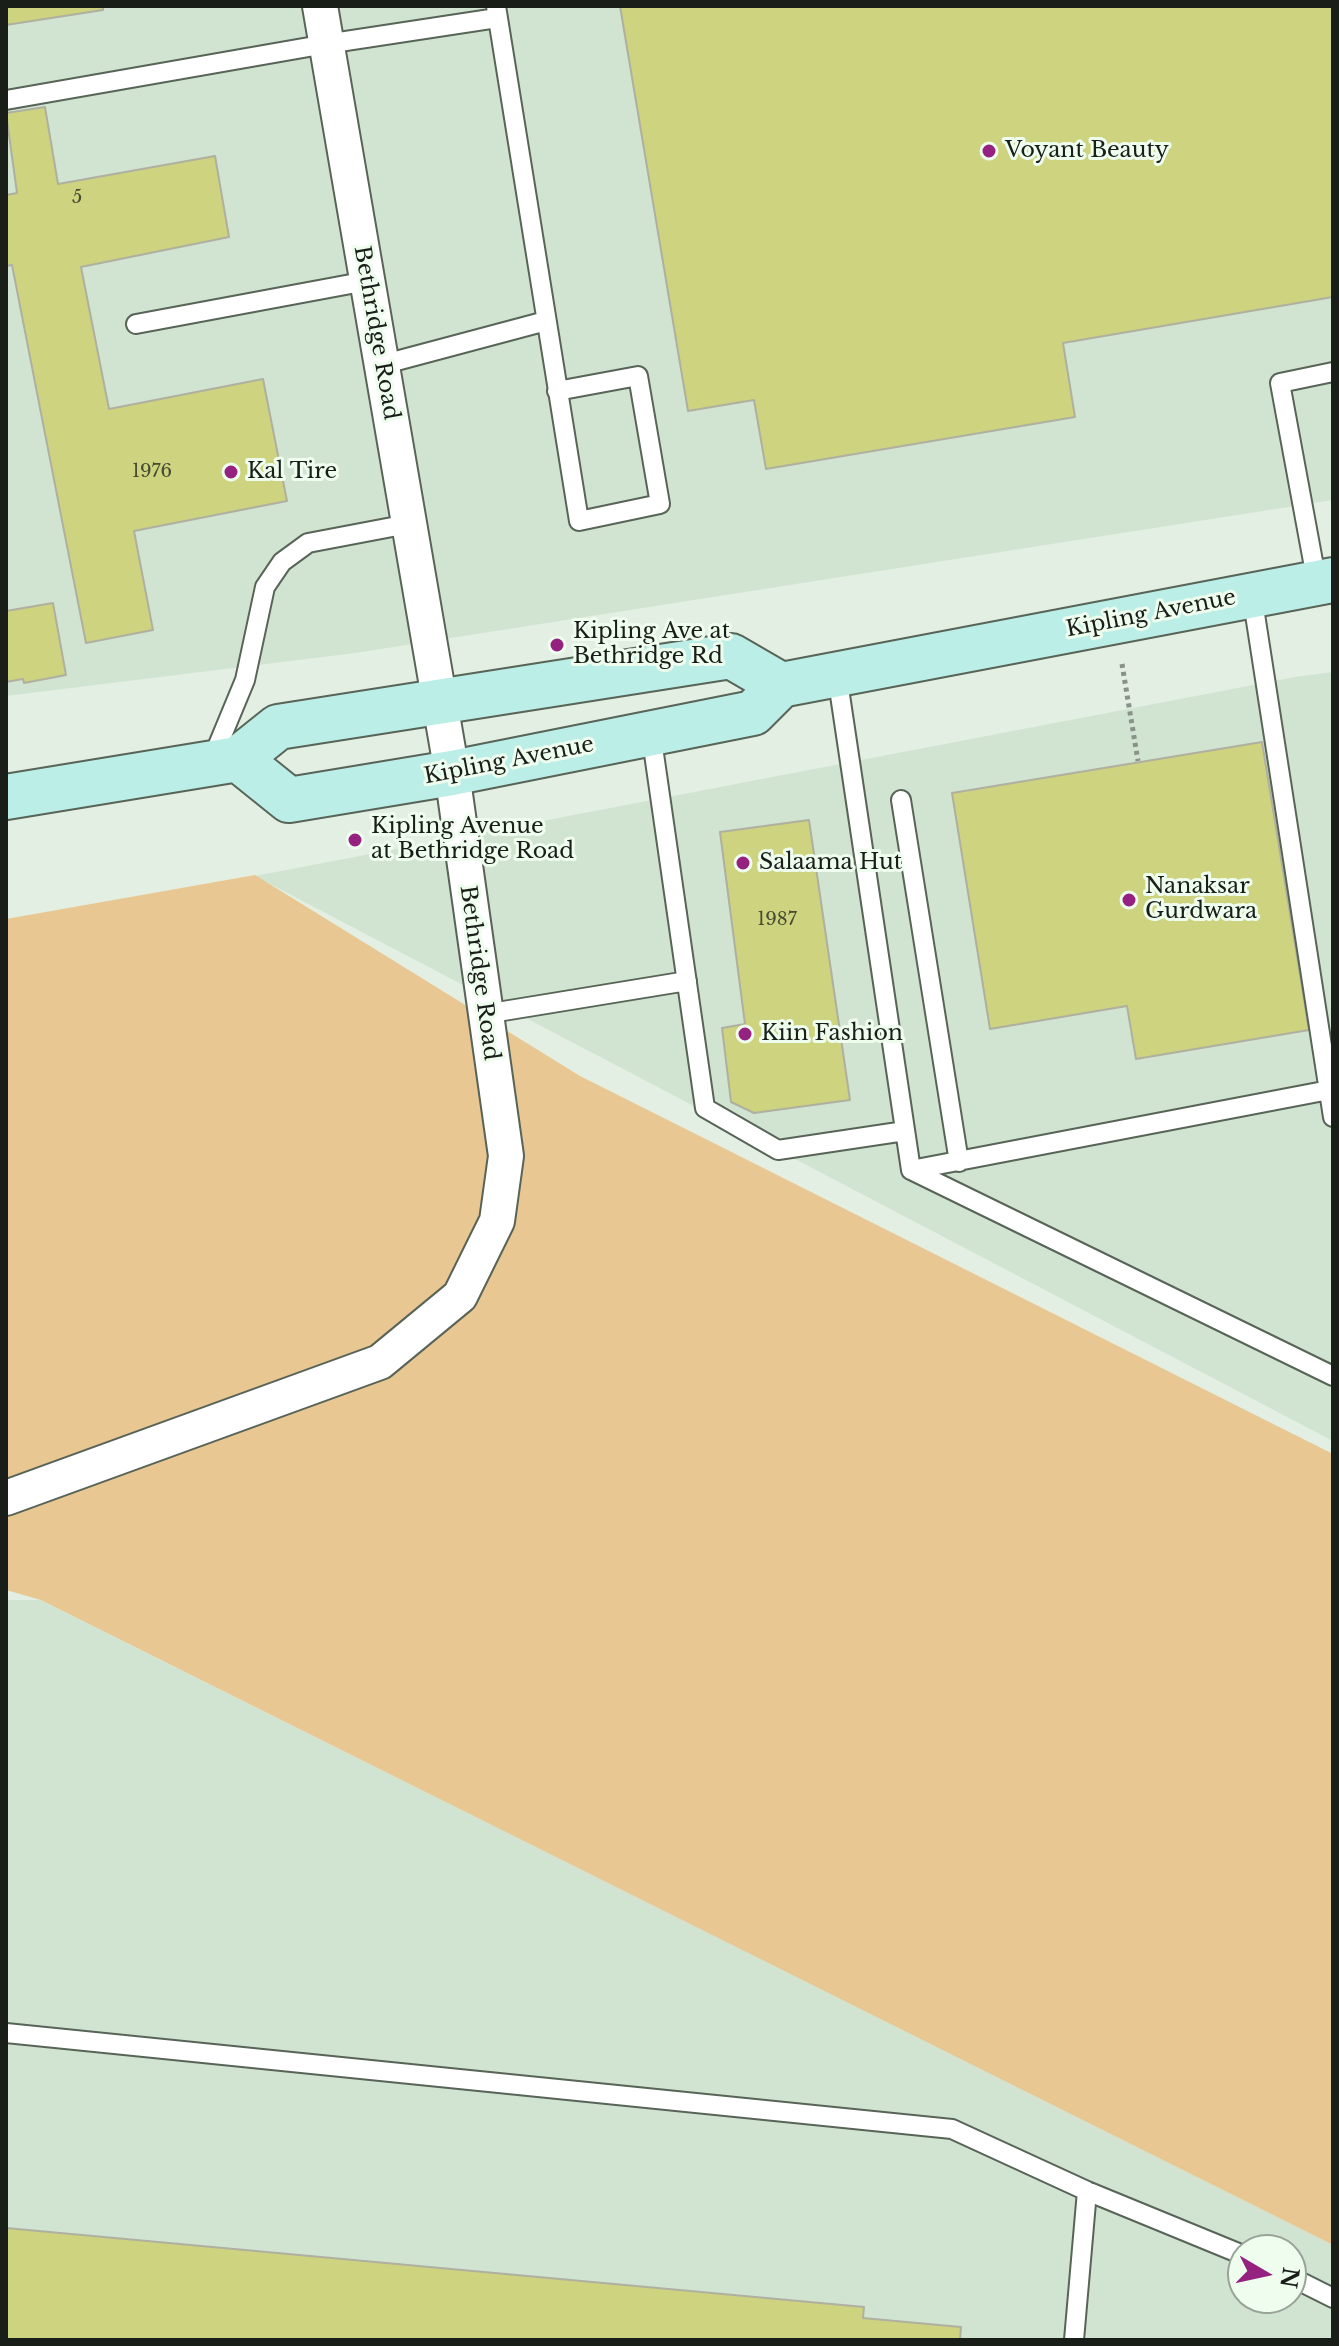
<!DOCTYPE html>
<style>
body{margin:0}
#map{position:relative;width:1339px;height:2346px;overflow:hidden;background:#e2efe2;font-family:"Libre Baskerville",serif}
canvas{display:block}
.frame{position:absolute;inset:0;border:8px solid #191e19;pointer-events:none}
.north{position:absolute;left:1227px;top:2234px;width:80px;height:80px;box-sizing:border-box;background:#effdef;border:2px solid #99a499;border-radius:50%;rotate:99deg;font-size:22px;font-weight:700;line-height:32px;text-align:center;color:#191e19}
.north::after{content:'';display:block;margin:auto;width:28px;height:36px;background:#952280;clip-path:polygon(50% 0,100% 100%,50% 72%,0 100%)}
</style>
<div id="map">
<canvas width="1339" height="2346"></canvas>
<div class="frame"></div>
<div class="north">N</div>
</div>
<script>
const c = document.querySelector('canvas').getContext('2d');
c.lineJoin = 'round';
function paint(path, color) {
  c.fillStyle = color;
  c.fill(path, 'evenodd');
}
function stroke(path, color, width, dash) {
  c.strokeStyle = color;
  c.lineWidth = width;
  c.lineCap = dash ? 'butt' : 'round';
  c.setLineDash(dash || []);
  c.stroke(path);
}
function drawText(font, color, halo, rows, align = 'center') {
  c.font = font + ' "Libre Baskerville",serif';
  c.lineWidth = 6;
  c.setLineDash([]);
  c.textBaseline = 'middle';
  c.strokeStyle = halo;
  c.fillStyle = color;
  for (const [text, x, y, turn = 0] of rows) {
    c.save();
    c.translate(x, y);
    c.rotate((+turn || 0) * Math.PI / 180);
    c.textAlign = isNaN(turn) ? turn : align;
    if (halo) c.strokeText(text, 0, 0);
    c.fillText(text, 0, 0);
    c.restore();
  }
}
const built = new Path2D(`
 M6,6H1333V500L355,653L6,696Z
 M1333,672V1441L255,876L1295,677Z
 M6,1600H41L1333,2245V2340H6ZM1243,2250H1291V2298H1243Z`);
const green = new Path2D(`
 M255,875L580,1076L1333,1454V2245L41,1600L6,1590V919Z`);
const building = new Path2D(`
 M6,6H103V10L6,25Z
 M620,6H1333V297L1063,343L1075,417L766,469L754,400L688,411Z
 M45,107L58,184L215,156L229,237L81,267L109,409L263,379L287,501L134,531L153,630L86,643L12,265L6,266V195L17,193L6,113Z
 M53,603L66,675L24,683L23,679L6,682V611Z
 M1262,742L1309,1030L1136,1059L1127,1006L990,1029L952,793Z
 M809,820L850,1100L754,1113L731,1102L722,1028L745,1024L720,832Z
 M6,2228L864,2307L863,2318L961,2327L960,2340H6Z`);
const path = new Path2D(`
 M1122,664L1138,761`);
const service = new Path2D(`
 M496,6L579,521L660,504L638,376L557,391
 M6,100L326,44L497,18
 M136,324L367,281
 M381,365L546,321
 M1317,583L1280,383L1333,372
 M1252,595L1333,1117
 M837,675L911,1170L1333,1376
 M651,733L705,1108L778,1150L905,1131
 M211,762L245,680L265,587L282,562L308,543L408,524
 M901,800L959,1162
 M485,1014L687,981
 M911,1170L1329,1090
 M6,2033L952,2129L1087,2191L1243,2255
 M1291,2277L1333,2298
 M1074,2340L1087,2191`);
const minor = new Path2D(`
 M6,1498L380,1362L460,1296L497,1221L506,1156L452,773L320,6`);
const secondary = new Path2D(`
 M238,759L289,800L452,773L753,713L781,685L1333,580
 M6,797L238,759L278,727L731,656L781,685`);
const markers = [
 [989,151,8,"#952280"],
 [231,472,8,"#952280"],
 [557,645,8,"#952280"],
 [355,840,8,"#952280"],
 [743,863,8,"#952280"],
 [1129,900,8,"#952280"],
 [745,1034,8,"#952280"]
];
const numberNames = [
 ["5",77,198],
 ["1976",152,472],
 ["1987",777,920]
];
const poiNames = [
 ["Voyant Beauty",1005,151],
 ["Kal Tire",247,472],
 ["Kipling Ave at",573,632],
 ["Bethridge Rd",573,657],
 ["Kipling Avenue",371,827],
 ["at Bethridge Road",371,852],
 ["Salaama Hut",759,863],
 ["Nanaksar",1145,887],
 ["Gurdwara",1145,912],
 ["Kiin Fashion",761,1034]
];
const streetNames = [
 ["Bethridge Road",376,333,80],
 ["Kipling Avenue",1151,614,-11],
 ["Kipling Avenue",509,761,-11],
 ["Bethridge Road",479,973,82]
];
paint(built, '#d1e4d1');
paint(green, '#e9c792');
paint(building, '#cdd37e');
stroke(building, '#afb0a0', 2);
stroke(service, '#586458', 22);
stroke(minor, '#586458', 38);
stroke(secondary, '#586458', 48);
stroke(path, '#899289', 5, [4, 4]);
stroke(service, '#fff', 18);
stroke(minor, '#fff', 34);
stroke(secondary, '#bbeee7', 44);
for (const [x, y, r, color] of markers) {
  const dot = new Path2D();
  dot.arc(x, y, r, 0, 2 * Math.PI);
  c.fillStyle = color;
  c.fill(dot);
  stroke(dot, '#effdef', 3);
}
drawText('18px', '#464b32', null, numberNames);
drawText('22px', '#191e19', '#effdef', poiNames, 'left');
drawText('22px', '#191e19', '#effdef', streetNames);
</script>
